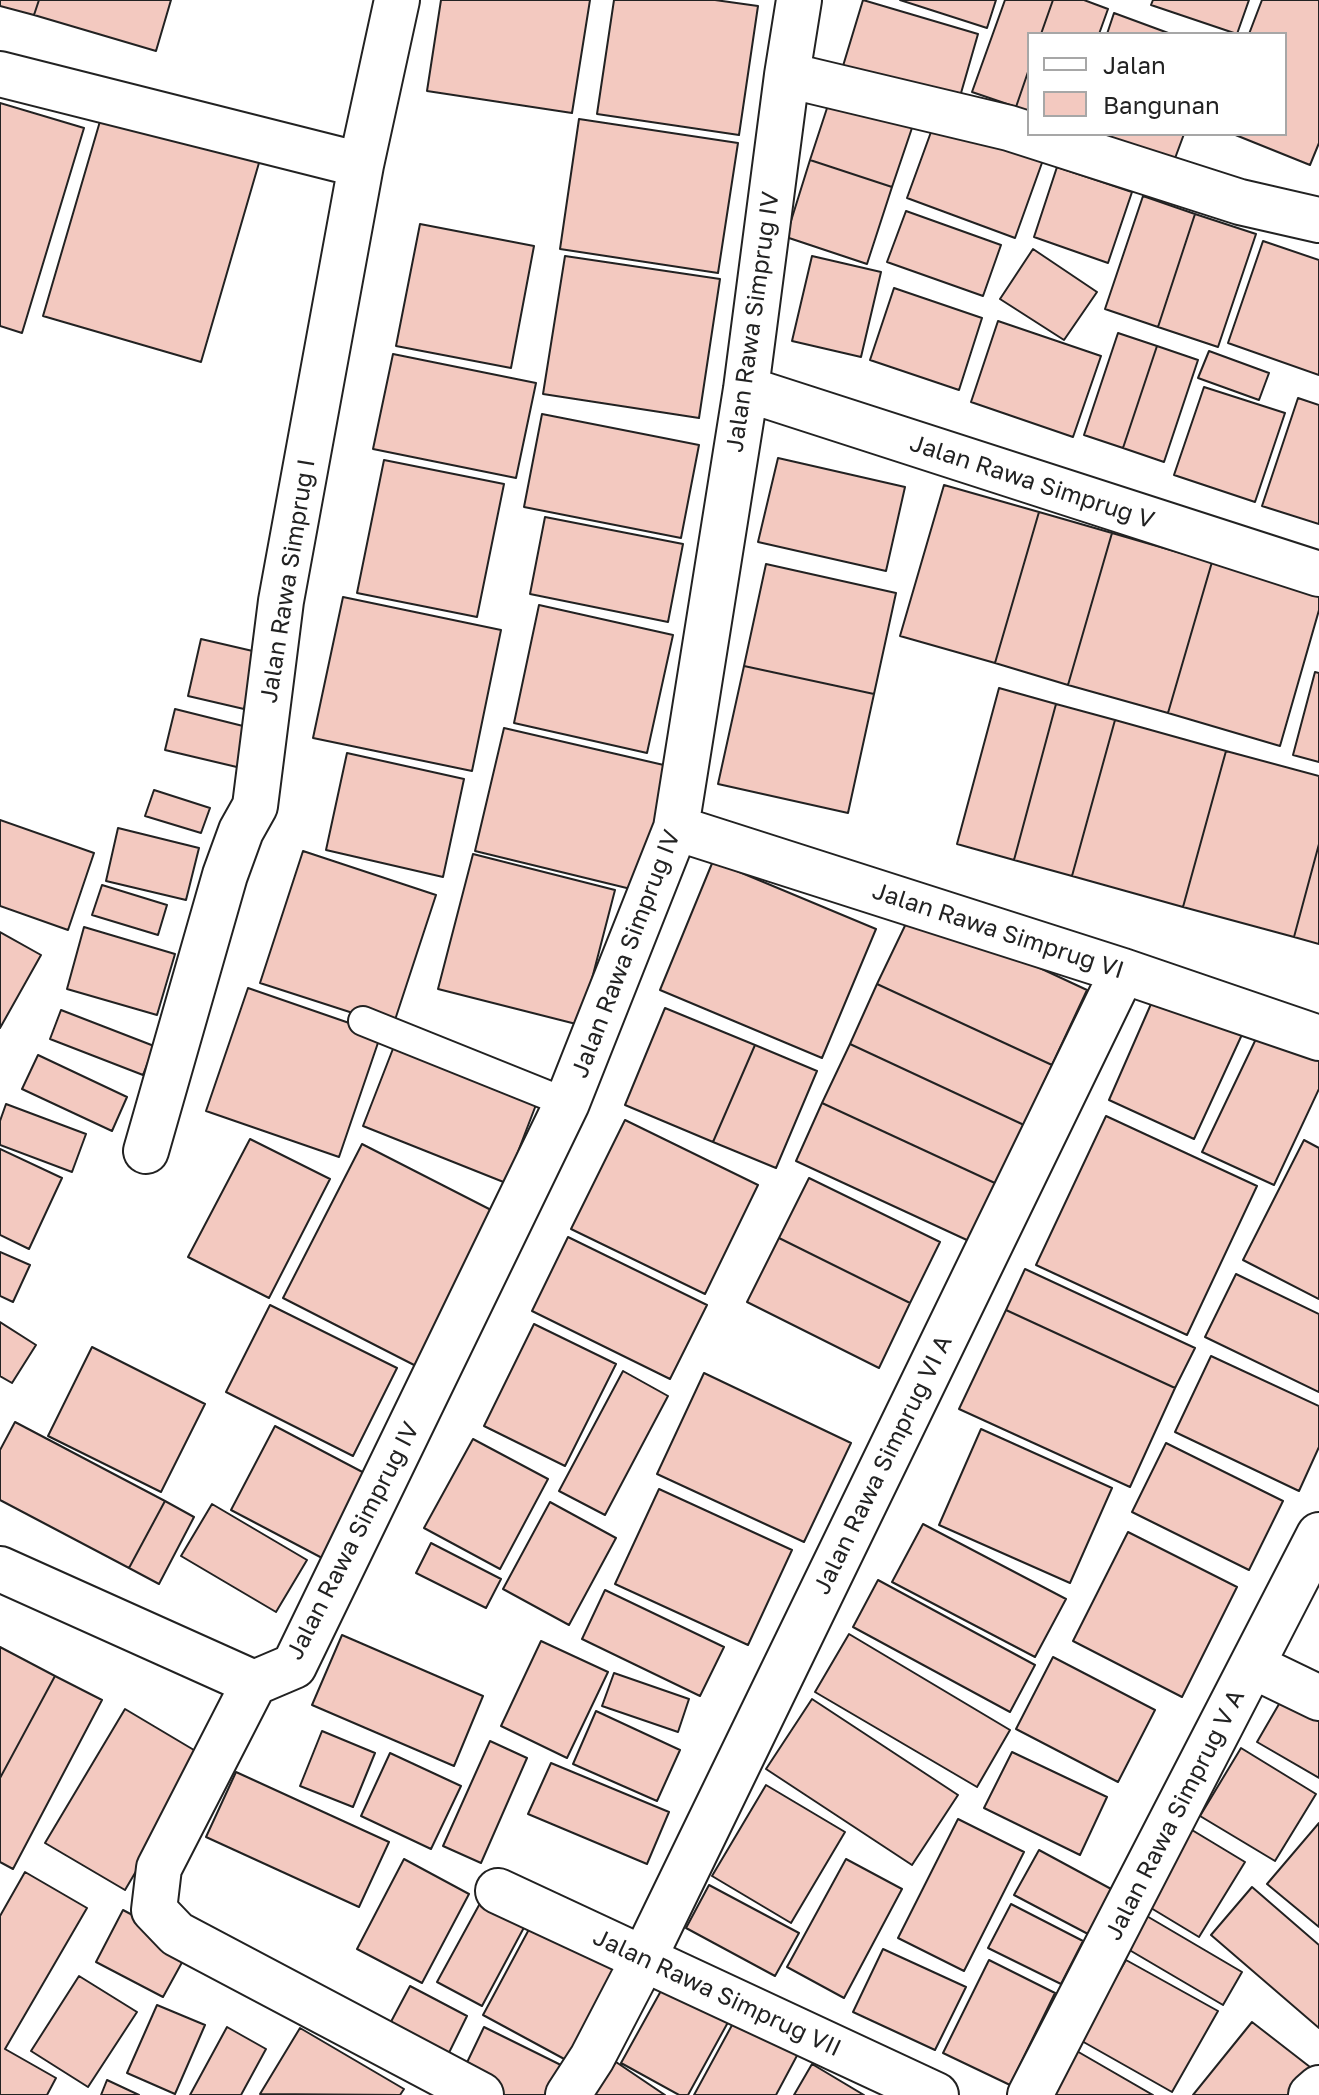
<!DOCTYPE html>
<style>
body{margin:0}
#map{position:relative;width:1319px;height:2095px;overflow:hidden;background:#fff;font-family:"Golos Text",sans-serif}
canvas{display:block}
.legend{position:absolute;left:1027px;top:32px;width:260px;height:104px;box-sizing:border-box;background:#fff;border:2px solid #a7a7a7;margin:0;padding:10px 14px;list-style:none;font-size:24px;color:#222}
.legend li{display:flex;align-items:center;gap:16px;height:40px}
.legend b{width:40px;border:2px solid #a7a7a7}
</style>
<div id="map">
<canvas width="1319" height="2095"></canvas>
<ul class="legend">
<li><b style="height:10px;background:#fff"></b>Jalan</li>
<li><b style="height:22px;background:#f3c9c0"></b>Bangunan</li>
</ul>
</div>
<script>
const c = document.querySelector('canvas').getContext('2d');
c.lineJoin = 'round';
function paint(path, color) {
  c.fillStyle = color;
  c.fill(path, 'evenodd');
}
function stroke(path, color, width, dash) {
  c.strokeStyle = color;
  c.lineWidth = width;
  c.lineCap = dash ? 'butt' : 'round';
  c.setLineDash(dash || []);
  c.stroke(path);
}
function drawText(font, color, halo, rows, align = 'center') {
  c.font = font + ' "Golos Text",sans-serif';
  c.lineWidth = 6;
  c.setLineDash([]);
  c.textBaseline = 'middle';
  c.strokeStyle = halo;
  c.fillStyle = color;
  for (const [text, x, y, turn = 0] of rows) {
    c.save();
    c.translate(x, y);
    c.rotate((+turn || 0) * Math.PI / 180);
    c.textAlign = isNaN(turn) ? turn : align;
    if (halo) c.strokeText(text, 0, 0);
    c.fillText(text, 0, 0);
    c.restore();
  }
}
const building = new Path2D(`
 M0,0H39L34,15L0,6Z
 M39,0H171L156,51L34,15Z
 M441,0H590L572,113L427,91Z
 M614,0H715L758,6L739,135L597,114Z
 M863,0L978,34L959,100L843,66Z
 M900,0H996L987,28Z
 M1005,0H1053L1041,34H1029V69L1016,107L972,92Z
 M1053,0H1084L1108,9L1099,34H1041Z
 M1153,0H1249L1237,34L1151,5Z
 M1262,0H1319V143L1310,165L1233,134H1285V34H1249Z
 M1114,13L1171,34H1107Z
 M1029,69V112L1016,107Z
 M830,99L913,125L892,187L810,160Z
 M0,103L84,128L22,333L0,326Z
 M103,111L261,156L201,362L43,316Z
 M579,119L738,143L718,273L560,249Z
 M935,121L1043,160L1015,238L907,198Z
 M1100,134H1184L1174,161Z
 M810,160L892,187L867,264L786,237Z
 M1057,167L1132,192L1108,263L1034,237Z
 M1143,196L1195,214L1158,327L1105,309Z
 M906,211L1001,245L983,296L887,262Z
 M1195,214L1256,234L1218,347L1158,327Z
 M420,224L534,246L511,368L396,346Z
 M1263,241L1319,260V375L1228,343Z
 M1033,249L1097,292L1064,340L1000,299Z
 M565,256L720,279L699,418L543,394Z
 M812,256L881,272L861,357L792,341Z
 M894,288L982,318L959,390L870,360Z
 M998,321L1101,356L1073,437L971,402Z
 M1118,333L1157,346L1123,448L1084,435Z
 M1157,346L1198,360L1164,462L1123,448Z
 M1209,351L1269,373L1259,400L1198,378Z
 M393,354L536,383L516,478L373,449Z
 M1204,387L1285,413L1255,502L1174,475Z
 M1298,398L1319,405V524L1262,506Z
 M542,414L699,445L681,538L524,507Z
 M778,458L905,487L886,571L758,542Z
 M384,460L504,484L477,617L357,593Z
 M944,485L1039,512L995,663L900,636Z
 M1039,512L1112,533L1068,685L995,663Z
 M545,517L683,544L668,622L530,594Z
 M1112,533L1212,562L1168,713L1068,685Z
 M1212,562L1319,593V610L1280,746L1168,713Z
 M766,564L896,593L874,694L744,666Z
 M343,597L501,630L472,771L313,738Z
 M539,605L673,635L647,753L514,723Z
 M201,639L257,652L244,709L188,696Z
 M744,666L874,694L848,813L718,784Z
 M1315,672L1319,673V762L1293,755Z
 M999,688L1056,704L1014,860L957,844Z
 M1056,704L1115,720L1072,876L1014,860Z
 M175,709L251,728L241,768L165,750Z
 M1115,720L1226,751L1183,907L1072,876Z
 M504,728L668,766L639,891L475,851Z
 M1226,751L1319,776V844L1294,937L1183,907Z
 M347,753L464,779L443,877L326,850Z
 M154,790L210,808L201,833L145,816Z
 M0,820L94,853L68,930L0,906Z
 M118,828L199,848L186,900L106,881Z
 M1319,844V944L1294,937Z
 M303,851L436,895L393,1026L260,983Z
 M473,854L615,890L580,1025L438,989Z
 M713,861L876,929L822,1058L660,990Z
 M102,885L167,905L158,935L92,915Z
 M913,909L1087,990L1052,1065L877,984Z
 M84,927L175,954L157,1015L67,989Z
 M0,932L41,955L0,1028Z
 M877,984L1052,1065L1024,1125L850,1044Z
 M248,988L381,1034L339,1157L206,1111Z
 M1158,988L1245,1028L1194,1139L1109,1100Z
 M665,1008L755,1045L713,1142L625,1105Z
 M61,1010L154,1046L143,1075L50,1039Z
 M1265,1020L1319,1046V1089L1274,1185L1202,1152Z
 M396,1041L539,1097L506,1183L363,1126Z
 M850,1044L1024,1125L997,1184L822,1103Z
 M755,1045L817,1071L776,1168L713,1142Z
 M38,1055L127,1097L112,1131L22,1089Z
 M822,1103L997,1184L969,1241L796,1161Z
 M6,1104L86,1134L72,1172L0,1145V1121Z
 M1106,1116L1257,1186L1187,1335L1036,1265Z
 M625,1120L758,1185L705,1294L571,1229Z
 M250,1139L330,1179L269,1298L188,1257Z
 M1304,1140L1319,1148V1299L1243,1260Z
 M362,1144L497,1213L418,1367L283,1298Z
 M0,1149L62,1178L29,1249L0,1235Z
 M809,1178L940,1242L910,1303L779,1238Z
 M568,1237L707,1305L670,1379L532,1311Z
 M779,1238L910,1303L879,1368L747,1302Z
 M0,1252L30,1265L13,1302L0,1296Z
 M1025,1269L1195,1348L1175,1388L1006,1310Z
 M1236,1274L1319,1314V1392L1205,1337Z
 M270,1305L397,1368L353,1456L226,1392Z
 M1006,1310L1175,1388L1130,1487L959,1409Z
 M0,1322L36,1345L12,1383L0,1376Z
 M534,1324L616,1364L565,1466L484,1426Z
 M92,1347L205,1404L161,1492L48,1436Z
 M1211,1356L1319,1406V1447L1299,1491L1175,1432Z
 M623,1371L668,1396L605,1515L559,1491Z
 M704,1373L851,1443L804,1542L657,1474Z
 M15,1422L165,1501L129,1568L0,1500V1450Z
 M275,1426L370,1476L324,1559L231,1510Z
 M981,1429L1112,1488L1070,1583L939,1525Z
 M473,1439L548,1479L500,1569L424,1528Z
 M1166,1443L1283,1501L1249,1570L1132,1512Z
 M659,1489L792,1550L748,1645L615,1584Z
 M165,1501L194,1517L159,1584L129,1568Z
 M550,1502L616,1538L569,1625L503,1589Z
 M212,1504L307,1560L276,1612L181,1556Z
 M923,1524L1066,1599L1035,1657L892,1582Z
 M1128,1532L1237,1587L1182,1697L1073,1641Z
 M431,1543L501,1579L486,1608L416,1573Z
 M878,1580L1035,1665L1010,1712L853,1627Z
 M605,1590L724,1647L700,1696L582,1639Z
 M849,1634L1010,1730L977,1787L815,1692Z
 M342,1635L483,1696L454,1766L312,1705Z
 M541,1641L608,1672L567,1758L501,1726Z
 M0,1647L55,1676L0,1778Z
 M1053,1657L1155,1710L1118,1782L1016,1729Z
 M614,1673L689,1699L678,1732L602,1706Z
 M55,1676L102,1700L13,1869L0,1862V1778Z
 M1286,1692L1319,1712V1778L1257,1742Z
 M812,1699L958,1795L912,1865L766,1769Z
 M125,1709L204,1756L125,1890L45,1843Z
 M596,1711L680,1750L657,1801L573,1764Z
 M322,1731L375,1753L353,1807L300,1786Z
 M490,1741L527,1758L481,1863L443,1846Z
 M1241,1748L1316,1794L1275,1861L1200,1816Z
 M1012,1752L1107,1797L1080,1855L984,1808Z
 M390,1753L461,1786L431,1849L361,1816Z
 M551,1763L669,1812L647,1864L528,1814Z
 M236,1772L389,1842L359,1907L206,1837Z
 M766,1785L845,1832L791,1923L712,1876Z
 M958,1819L1024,1852L964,1971L898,1938Z
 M1319,1823V1927L1267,1884Z
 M1192,1830L1245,1862L1199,1937L1146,1905Z
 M1039,1850L1113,1890L1088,1934L1014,1895Z
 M404,1859L469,1894L422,1983L357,1949Z
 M846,1859L902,1889L844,1998L787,1967Z
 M25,1872L87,1908L5,2049L56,2078L47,2095H0V1916Z
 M709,1885L799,1933L775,1976L686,1928Z
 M1252,1887L1319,1945V2028L1211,1935Z
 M484,1896L528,1920L482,2006L437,1982Z
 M1011,1904L1083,1941L1061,1984L988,1948Z
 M123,1910L191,1946L163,1997L96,1962Z
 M1145,1915L1242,1972L1223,2005L1126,1948Z
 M534,1920L630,1973L579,2067L483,2015Z
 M883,1949L966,1987L935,2050L853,2012Z
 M989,1960L1055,1993L1010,2085L943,2053Z
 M1126,1960L1218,2011L1172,2092L1080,2040Z
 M79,1976L137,2012L88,2087L31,2051Z
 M667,1980L732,2015L688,2095H679L621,2063Z
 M410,1986L467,2016L442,2067L385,2033Z
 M157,2005L205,2025L175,2094L127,2073Z
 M737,2016L800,2050L776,2095H694Z
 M1252,2022L1310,2067L1288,2095H1193Z
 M227,2027L266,2049L241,2095H190Z
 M484,2027L569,2069L556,2095H502L461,2075Z
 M300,2028L404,2089L400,2095L260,2094Z
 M1075,2050L1153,2095H1049Z
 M616,2062L665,2095H594Z
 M812,2064L864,2095H794Z
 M107,2080L139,2095H101Z`);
const lane = new Path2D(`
 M363,1021L567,1103`);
const street = new Path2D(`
 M0,74L361,165
 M787,75L1009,128L1240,202L1319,220
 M746,389L1319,574
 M676,828L1123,971L1319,1038
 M146,1151L225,875L241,831L255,806L281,601L361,165L397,0
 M0,1569L254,1683
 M1253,1666L1319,1698
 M254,1683L294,1666L567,1103L676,828L746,389L787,75L799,0
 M254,1683L159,1868L154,1910L177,1934L481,2095
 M498,1891L936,2095
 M568,2095L592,2058L643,1960L1123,971
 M1030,2095L1319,1535
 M1311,2095L1319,2088`);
const streetNames = [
 ["Jalan Rawa Simprug IV",753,322,-82],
 ["Jalan Rawa Simprug V",1032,482,18],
 ["Jalan Rawa Simprug I",288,581,-81],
 ["Jalan Rawa Simprug VI",998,931,18],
 ["Jalan Rawa Simprug IV",626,954,-69],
 ["Jalan Rawa Simprug VI A",883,1465,-64],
 ["Jalan Rawa Simprug IV",353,1541,-63],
 ["Jalan Rawa Simprug V A",1175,1815,-63],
 ["Jalan Rawa Simprug VII",717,1993,25]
];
paint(building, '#f3c9c0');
stroke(building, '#222', 2);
stroke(lane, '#222', 32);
stroke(street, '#222', 48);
stroke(lane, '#fff', 28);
stroke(street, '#fff', 44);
drawText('24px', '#222', '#fff', streetNames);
</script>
